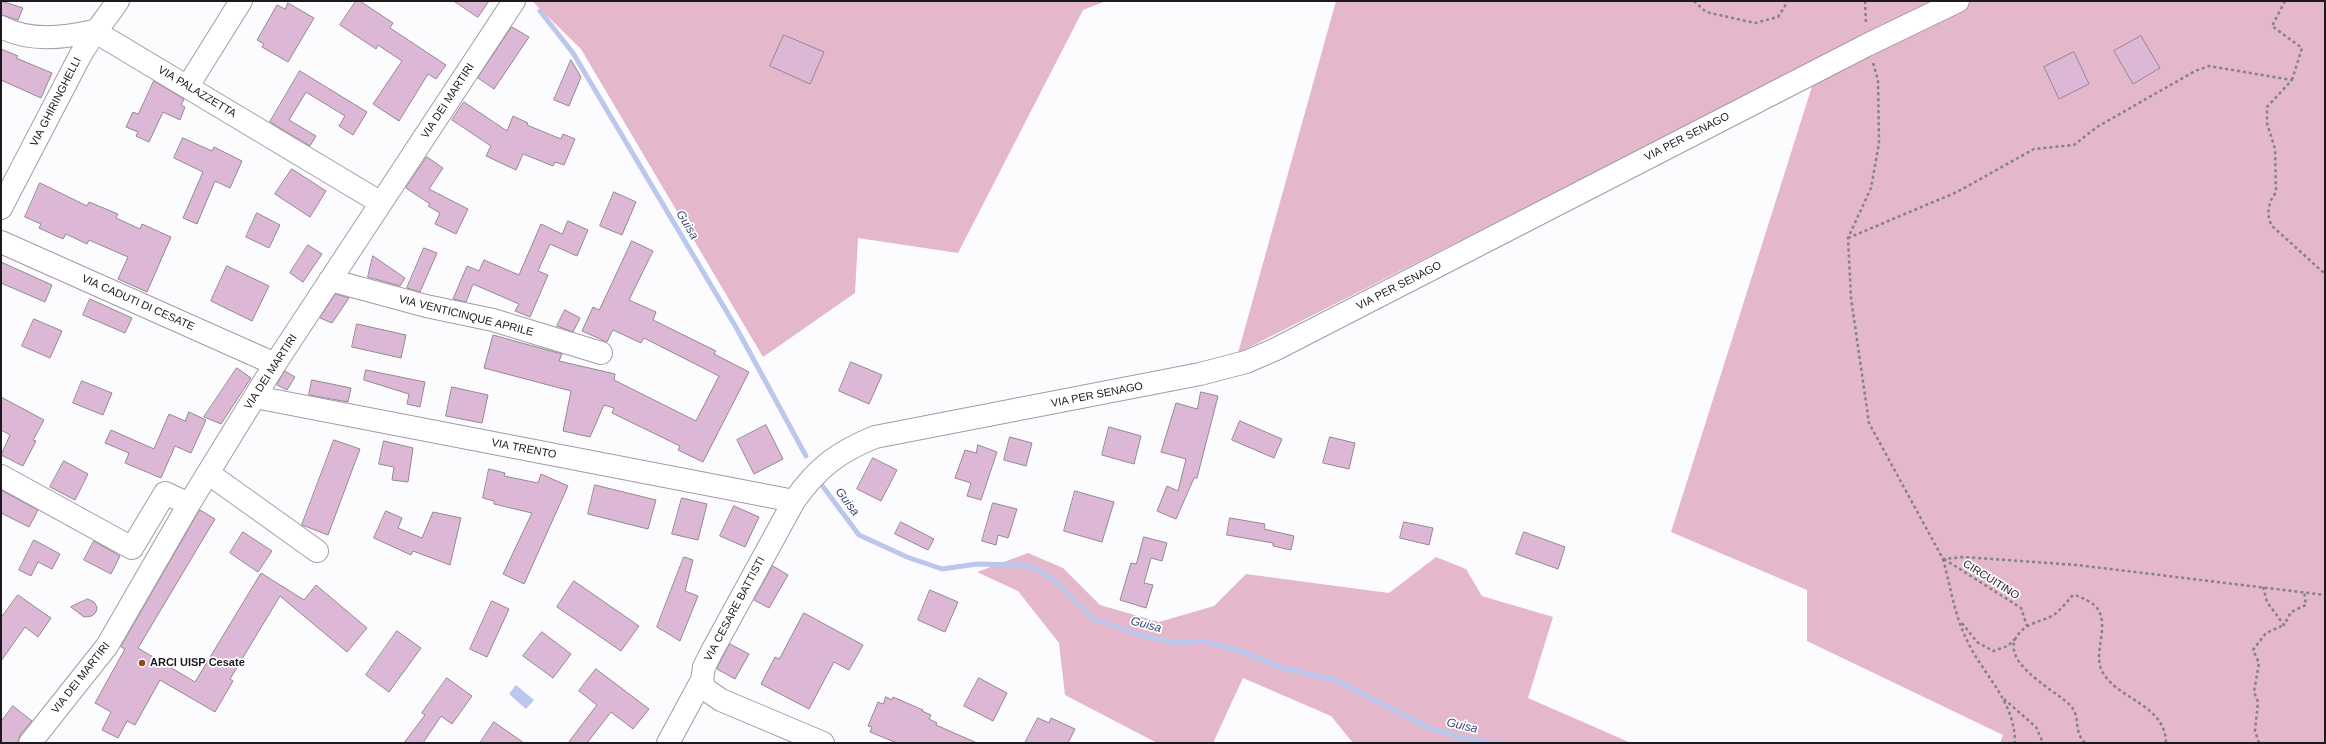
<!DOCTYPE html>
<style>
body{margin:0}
#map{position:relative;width:2326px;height:744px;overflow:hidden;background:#fcfbfd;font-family:Helvetica,sans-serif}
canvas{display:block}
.frame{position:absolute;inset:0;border:2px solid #1d1a1f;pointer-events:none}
</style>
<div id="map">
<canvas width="2326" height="744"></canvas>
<div class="frame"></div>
</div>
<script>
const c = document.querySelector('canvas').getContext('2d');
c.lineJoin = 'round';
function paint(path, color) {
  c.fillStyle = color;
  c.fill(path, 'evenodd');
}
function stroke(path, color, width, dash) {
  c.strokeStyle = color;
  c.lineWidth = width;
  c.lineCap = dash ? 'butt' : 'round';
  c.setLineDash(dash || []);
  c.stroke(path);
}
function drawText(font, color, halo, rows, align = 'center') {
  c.font = font + ' Helvetica,sans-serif';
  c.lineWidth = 3.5;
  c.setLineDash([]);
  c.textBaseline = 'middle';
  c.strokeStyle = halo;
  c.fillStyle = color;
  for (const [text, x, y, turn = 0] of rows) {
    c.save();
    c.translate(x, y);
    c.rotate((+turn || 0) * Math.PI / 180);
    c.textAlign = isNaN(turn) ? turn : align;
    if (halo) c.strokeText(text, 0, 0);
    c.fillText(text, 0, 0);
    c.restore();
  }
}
const forest = new Path2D(`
 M532,1H1106L1083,10L958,253L858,238L855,293L763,357L581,49Z
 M1336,1H2325V743H2000L2003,735L1807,641V590L1671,532L1821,58L1238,353Z
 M1028,553L1063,568L1100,605L1159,622L1214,606L1246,574L1389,593L1436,557L1466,569L1482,596L1553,617L1528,698L1631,743H1353L1331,716L1243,678L1213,743H1157L1065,695L1059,643L1018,591L977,572Z`);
const water = new Path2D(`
 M516,685L534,700L526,709L509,694Z`);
const stream = new Path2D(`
 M540,11L573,53L737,329L806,456
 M821,484L859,535L907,557L942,569L977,564L1022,565L1036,568L1057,583L1093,619L1147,637L1178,643L1203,641L1240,651L1283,668L1336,680L1429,728L1471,740L1500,743`);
const building = new Path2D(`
 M1,1L23,8L18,20L1,15Z
 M356,1H360L393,23L390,28L446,65L436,79L428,74L399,121L373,104L402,61L378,45L376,49L340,25Z
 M454,1H489L478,17Z
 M288,3L314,18L288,62L262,47L264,44L257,40L277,5L285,9Z
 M512,27L529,37L494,89L478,78Z
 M784,35L824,52L810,84L770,66Z
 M2141,36L2160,68L2133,84L2114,51Z
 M1,49L18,56L16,58L52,73L41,98L1,80Z
 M2074,52L2089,84L2059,99L2044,67Z
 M571,60L581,77L569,106L554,100Z
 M300,71L367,112L353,135L339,126L345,116L306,92L289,120L316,136L310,146L270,122Z
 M154,81L184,99L181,105L185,107L180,120L163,112L149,142L136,136L138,132L126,127L133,112L138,114Z
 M464,102L507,131L513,116L528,123L527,125L561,139L563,134L575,139L564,165L555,162L553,166L523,154L516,170L486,156L491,146L452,120Z
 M183,138L212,151L214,147L242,161L230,188L215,181L197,224L183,218L203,172L174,158Z
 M427,157L443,168L429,189L468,209L456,234L435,224L440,213L428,206L430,204L406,188Z
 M292,169L326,191L310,217L275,194Z
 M40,183L87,206L89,202L118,214L116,218L140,229L142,224L171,237L147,292L118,279L128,257L89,240L87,244L66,234L63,239L39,228L41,224L25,217Z
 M614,192L636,202L622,235L600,226Z
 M257,213L280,225L269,248L246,237Z
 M568,221L588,230L577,256L550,244L538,271L548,275L530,317L515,311L519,304L473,284L466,302L453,299L467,266L479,271L484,260L519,275L541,224L562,234Z
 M632,241L653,251L629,300L656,312L653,320L716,351L714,354L749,372L703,462L678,450L680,446L612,413L614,408L604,405L590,437L563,431L571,391L484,368L493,335L562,354L559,361L615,374L614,380L696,421L719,376L644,338L641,343L613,330L607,342L582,331L593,307L599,310Z
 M308,245L322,254L303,282L290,273Z
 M424,248L437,253L420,292L407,288Z
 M373,256L405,278L400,286L368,277Z
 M1,262L52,285L45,302L1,283Z
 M227,266L269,286L252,321L211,301Z
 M336,294L349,298L332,323L320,318Z
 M90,299L132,318L125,333L83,315Z
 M565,310L580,318L573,332L557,326Z
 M34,319L62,331L50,358L22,346Z
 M357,324L406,335L401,358L352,347Z
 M851,362L882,375L869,404L839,391Z
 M237,368L251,378L221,424L204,417Z
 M366,370L425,382L420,407L407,404L409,394L364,380Z
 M285,371L295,377L287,390L277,385Z
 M312,380L351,388L348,402L309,395Z
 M82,381L112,393L103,415L73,403Z
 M452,387L488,395L482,423L446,416Z
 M1201,392L1218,396L1197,478H1194L1176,519L1157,511L1167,486L1178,491L1186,459L1161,452L1176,403L1197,409Z
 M1,397L44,420L33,440L36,441L23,466L1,455L10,435L1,430Z
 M189,412L206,420L191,453L175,446L161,478L125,463L129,453L105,443L111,430L154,449L169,414L185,421Z
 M1240,421L1282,439L1274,458L1232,440Z
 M766,425L783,459L754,474L737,440Z
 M1109,427L1141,436L1134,464L1102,455Z
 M1010,437L1032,443L1026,466L1004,460Z
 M1330,437L1355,443L1349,469L1323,463Z
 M334,440L360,449L328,535L302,525Z
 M384,441L413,448L408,482L392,480L394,467L379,464Z
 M978,445L997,452L981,500L967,496L971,483L955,478L965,450L976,453Z
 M873,458L897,470L881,501L857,489Z
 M64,461L88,474L75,500L50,487Z
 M489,469L505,473L504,476L538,483L541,474L568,486L524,584L503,574L532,513L494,504V501L483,498Z
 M595,485L656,500L648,529L588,514Z
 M1,490L38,510L29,527L1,513Z
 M1075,491L1114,502L1102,542L1064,531Z
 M682,498L707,504L698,540L672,534Z
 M993,503L1017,509L1008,538L998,535L996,545L982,541Z
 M734,506L759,517L745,547L720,536Z
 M200,510L215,519L138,648L195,682L261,573L304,600L316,585L367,628L347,652L280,596L230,679L233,681L215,712L160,680L135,725L127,721L118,738L102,730L111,712L95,703L125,649L121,647Z
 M386,511L402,518L398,528L422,538L433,512L461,518L450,565L413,551L411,555L374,538Z
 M1230,518L1265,524L1264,529L1294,536L1291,550L1273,546V543L1227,535Z
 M901,522L934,539L928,550L895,534Z
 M1404,522L1433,528L1429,545L1400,538Z
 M243,532L272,551L258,572L230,553Z
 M1524,532L1565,547L1558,569L1516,554Z
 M1144,537L1167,543L1162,561L1151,558L1144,583L1153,585L1146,608L1120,600L1131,563L1136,564Z
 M34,540L60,554L52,569L38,562L31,576L19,570Z
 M94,541L120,556L111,574L84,560Z
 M684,557L693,560L685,591L698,596L680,641L657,627Z
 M773,566L788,575L769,608L754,600Z
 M574,581L639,626L621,651L557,607Z
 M930,590L958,602L945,632L918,620Z
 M18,595L51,618L38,637L25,627L1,661V618Z
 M88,599L94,602L97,607L96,612L92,616L84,617L71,607Z
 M492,601L509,609L487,657L470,649Z
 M804,613L863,645L849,670L834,662L809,709L761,684L775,657L779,659Z
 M397,631L421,648L389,692L366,675Z
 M542,632L571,654L553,678L523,656Z
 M730,644L749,654L735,679L717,669Z
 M596,669L649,709L633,729L611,712L587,743H568L597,705L579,691Z
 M447,678L472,696L452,724L441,716L423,743H404L425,715L422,713Z
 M979,678L1007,693L993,721L964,706Z
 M886,697L892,700L893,697L923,710L922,711L931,715L929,719L937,723L936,725L977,743H897L870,732L872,727L868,726L878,702L883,704Z
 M13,706L32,721L20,735L18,743H1V722Z
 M1038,718L1049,723L1051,718L1075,729L1068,743H1025Z
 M494,722L524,743H480Z`);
const path = new Path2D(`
 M1694,1L1706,12L1755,23L1778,17L1788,1
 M1865,1L1866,24
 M2285,1L2272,26L2302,48L2292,80
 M1873,63L1878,80L1879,143L1871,188L1848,238L1851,298L1869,423L1943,559L1964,557L2077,565L2325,595
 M1848,238L1957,192L2034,149L2074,145L2097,127L2195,71L2209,66L2292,80L2267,107V123L2275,149L2276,192L2270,202L2268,214L2271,225L2325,274
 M1943,559C1950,584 1954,613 1965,636C1981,674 2015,699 2015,743
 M1944,559L2021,608L2027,626
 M2263,587L2267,602L2284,625L2291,612L2306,605L2304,591
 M1962,623L1977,642L1993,651L2008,646L2015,639
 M2004,699L2036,727L2043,743
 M2085,743C2072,729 2082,718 2070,705C2054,689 1986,656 2026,627C2034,622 2045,620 2054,615C2061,609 2067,602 2073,595C2080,596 2084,599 2090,602C2116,618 2090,651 2103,673C2120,701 2165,704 2166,743
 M2259,743L2255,731L2258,702L2254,692L2259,663L2253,650L2266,633L2284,625`);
const minor = new Path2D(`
 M1,27C30,42 63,38 94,31L381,203
 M188,86L241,1
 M1,208L80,56C91,36 105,20 118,1
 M1,242L275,364
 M330,280L426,306L493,320L601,353
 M255,397L794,501
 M208,473L317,551
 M1,476L132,548L165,493L189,504
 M702,680L705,689L721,700L823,743
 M30,743L107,646L189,504L275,364L514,1
 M668,743L702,680L704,667L711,653L794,501C817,468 838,452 875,437L1200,374L1246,362L1274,350L1867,45L1958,1`);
const markers = [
 [142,663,4,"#8e491e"]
];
const streetNames = [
 ["VIA PALAZZETTA",197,92,31],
 ["VIA DEI MARTIRI",448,101,-57],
 ["VIA GHIRINGHELLI",56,102,-63],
 ["VIA PER SENAGO",1687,137,-27],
 ["VIA PER SENAGO",1399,286,-27],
 ["VIA CADUTI DI CESATE",138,303,24],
 ["VIA VENTICINQUE APRILE",466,316,14],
 ["VIA DEI MARTIRI",271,372,-57],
 ["VIA PER SENAGO",1097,395,-11],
 ["VIA TRENTO",524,449,11],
 ["CIRCUITINO",1991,580,32],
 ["VIA CESARE BATTISTI",735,609,-62],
 ["VIA DEI MARTIRI",81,678,-52]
];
const poiNames = [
 ["ARCI UISP Cesate",150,663]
];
const waterNames = [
 ["Guisa",687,225,59],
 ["Guisa",847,502,53],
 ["Guisa",1146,625,15],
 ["Guisa",1462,726,13]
];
paint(forest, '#e4b8ca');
paint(water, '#bcc7ee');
stroke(stream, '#bcc7ee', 5);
paint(building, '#dcb8d6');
stroke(building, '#948892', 1);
stroke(minor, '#a39ba8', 24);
stroke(path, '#848286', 2.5, [3, 3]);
stroke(minor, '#fff', 22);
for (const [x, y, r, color] of markers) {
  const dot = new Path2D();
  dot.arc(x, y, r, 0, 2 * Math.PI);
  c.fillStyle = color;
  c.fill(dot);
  stroke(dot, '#fff', 1.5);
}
drawText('11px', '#1d1a1f', '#fff', streetNames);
drawText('bold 11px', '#1d1a1f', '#fff', poiNames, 'left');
drawText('italic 12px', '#3d477b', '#fff', waterNames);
</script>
